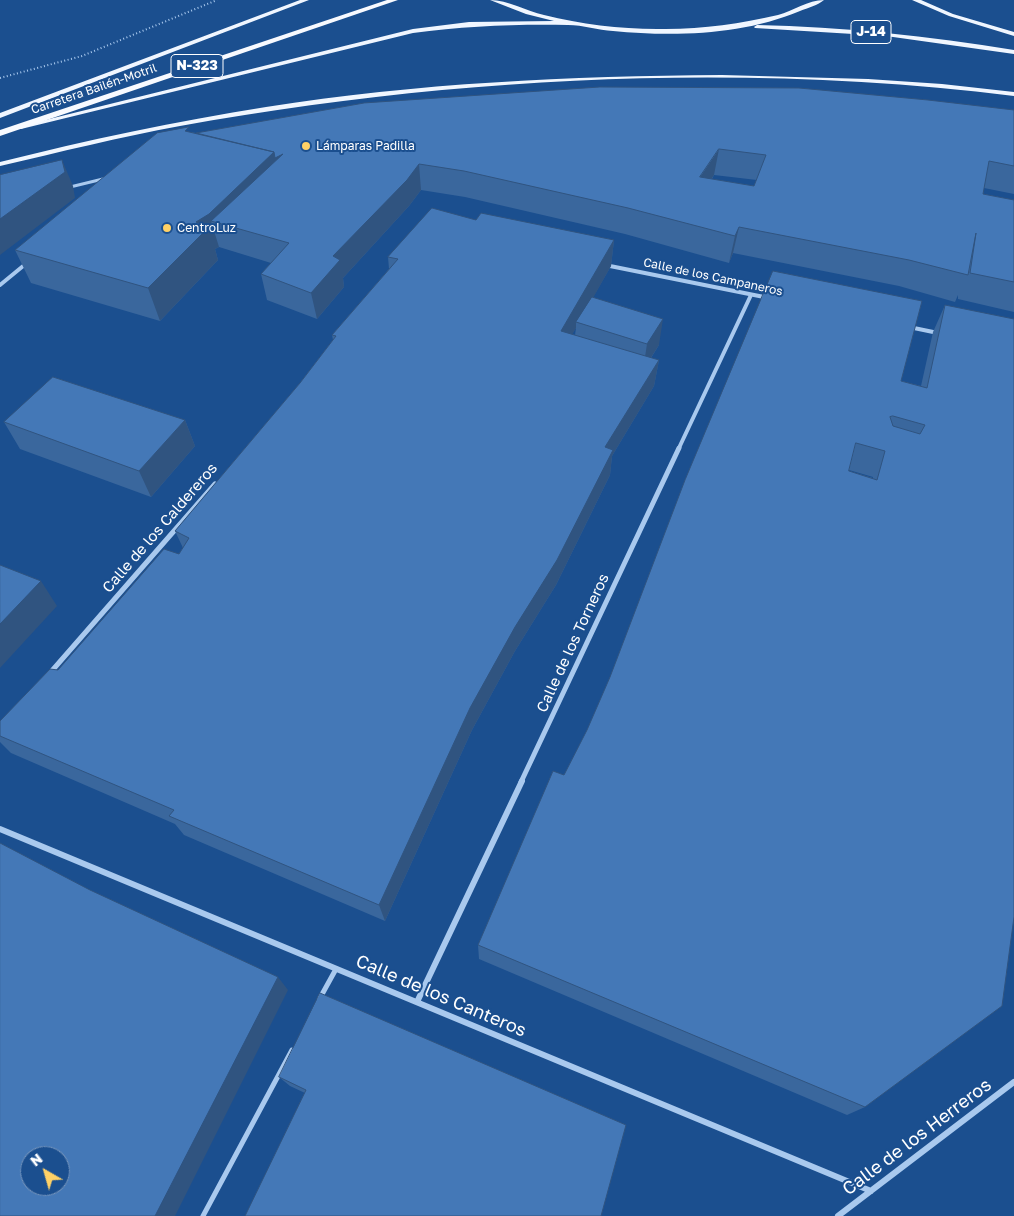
<!DOCTYPE html>
<meta charset="utf-8">
<style>
body{margin:0}
#map{position:relative;width:1014px;height:1216px;overflow:hidden;background:#1b4f8f;font-family:"Golos Text",sans-serif}
canvas{display:block}
.north{position:absolute;left:20px;top:1146px;width:50px;height:50px;box-sizing:border-box;background:#1b4f8f;border:1px solid #7695bc;border-radius:50%;rotate:322deg;font-size:14px;font-weight:700;line-height:20px;text-align:center;color:#fff}
.north::after{content:'';display:block;margin:auto;width:18px;height:22px;background:#ffd166;clip-path:polygon(50% 0,100% 100%,50% 72%,0 100%)}
</style>
<div id="map">
<canvas width="1014" height="1216"></canvas>
<div class="north">N</div>
</div>
<script>
const c = document.querySelector('canvas').getContext('2d');
c.lineJoin = 'round';
function stroke(path, color, width, dash) {
  c.strokeStyle = color;
  c.lineWidth = width;
  c.lineCap = dash ? 'butt' : 'round';
  c.setLineDash(dash || []);
  c.stroke(path);
}
function paint(path, color) {
  c.fillStyle = color;
  c.fill(path, 'evenodd');
}
function drawText(font, color, halo, rows, align = 'center') {
  c.font = font + ' "Golos Text",sans-serif';
  c.lineWidth = 4;
  c.setLineDash([]);
  c.textBaseline = 'middle';
  c.strokeStyle = halo;
  c.fillStyle = color;
  for (const [text, x, y, turn = 0] of rows) {
    c.save();
    c.translate(x, y);
    c.rotate((+turn || 0) * Math.PI / 180);
    c.textAlign = isNaN(turn) ? turn : align;
    if (halo) c.strokeText(text, 0, 0);
    c.fillText(text, 0, 0);
    c.restore();
  }
}
const path = new Path2D(`
 M0,78L82,56L217,0`);
const service = new Path2D(`
 M320,998L336,969
 M203,1216L292,1050`);
const minorFar3 = new Path2D(`
 M66,188L107,178`);
const minorFar2 = new Path2D(`
 M605,265L769,298
 M0,285L28,262
 M909,327L938,333
 M678,450L751,295`);
const minorFar1 = new Path2D(`
 M50,673L215,484
 M521,782L679,448`);
const minor = new Path2D(`
 M0,829L871,1191
 M417,1002L522,781
 M838,1216L1014,1082`);
const primary = new Path2D(`
 M300,0H309L0,118V113Z
 M490,0C508,0 526,11 544,15C581,24 619,29 657,29C698,30 738,24 778,15C793,11 808,0 824,0C818,5 808,8 800,11C743,35 674,37 613,31C598,30 583,25 568,25C516,24 465,26 413,33L21,129L17,127L413,29L469,22L554,21L526,14Z
 M912,0H921L953,14L1014,32V36L949,16Z
 M757,25C843,27 929,36 1014,50V54L886,36L755,28L754,27Z
 M722,75L868,79L942,84L1014,92V96C739,62 453,77 180,126C120,137 60,152 0,166V162C88,140 177,121 266,107C417,83 570,76 722,75Z`);
const trunk = new Path2D(`
 M387,0H398L0,136V130Z`);
const wall = new Path2D(`
 M1014,110V194L984,188L983,194L1014,200V312L958,299V295L955,302L899,286L733,253L729,263L625,234L465,197L421,190L409,206L343,278L344,287L317,319L267,300L261,274L271,263L219,247L215,249L218,260L160,321L31,283L15,250L190,132L196,133ZM714,175L757,180L754,186L712,179Z
 M476,220L614,240L611,266L593,297L659,345L651,358L659,360L654,386L612,456L610,475L556,585L515,651L472,730L385,921L184,835L175,824L11,753L0,742V721L58,670L179,554L183,548L175,531L300,383L333,340L332,335L389,269L388,257ZM576,328L575,335L572,334Z
 M945,305L865,1107L847,1115L479,959L478,945L564,775L901,381L921,386L933,332ZM849,470L873,477V478L849,471Z
 M185,420L195,446L151,497L20,449L4,422Z
 M279,1077L601,1216L305,1093L290,1086Z`);
const shadedWall = new Path2D(`
 M719,149L714,175L695,203L700,177Z
 M274,152L283,154L211,221L219,247L215,249L218,260L160,321L148,288L196,222Z
 M62,160L73,186L75,198L0,255V219Z
 M419,164L421,190L409,206L343,278L344,287L317,319L311,293L333,256Z
 M739,227L733,253L729,263L735,236Z
 M614,240L611,266L579,323L576,322V328L559,357L561,331Z
 M663,319L659,345L643,370L647,344Z
 M659,360L654,386L612,456L610,475L556,585L515,651L472,730L385,921L379,905L470,708L605,447Z
 M185,420L195,446L151,497L139,471Z
 M41,581L57,606L0,668V624Z
 M278,977L288,990L175,1216H155Z`);
const building = new Path2D(`
 M600,87L799,88L928,100L1014,110V166L989,161L983,194L1014,200V282L970,273L976,233L968,275L909,260L739,227L735,236L628,208L464,171L419,164L407,180L333,256L340,260L311,293L261,274L289,243L211,221L283,154L275,158L274,152L196,133L364,103ZM719,149L766,155L754,186L700,177Z
 M189,127L185,131L274,152L209,214L196,222L209,227L148,288L15,250L157,133Z
 M62,160L65,172L0,219V175Z
 M432,208L476,220L481,213L614,240L561,331L659,360L605,447L613,450L557,560L515,627L470,708L379,905L169,816L174,810L0,736V721L50,669L58,670L164,549L179,554L189,538L175,531L300,383L336,336L332,335L398,259L388,257Z
 M773,271L922,301L901,381L927,388L945,305L1014,319V917L1002,1006L865,1107L478,945L553,771L564,775L587,730L610,677L685,480ZM893,416L925,425L920,434L893,426L890,417ZM856,443L885,451L877,480L849,471Z
 M592,297L663,319L647,344L576,322Z
 M53,377L185,420L139,471L4,422Z
 M0,565L41,581L0,624Z
 M0,843L90,890L278,977L155,1216H0ZM30,1156H60V1186H30Z
 M320,993L626,1125L601,1216H245L306,1090L279,1077Z`);
const markers = [
 [306,146,5,"#ffd166"],
 [167,228,5,"#ffd166"]
];
const farStreetnames = [
 ["Carretera Bailén-Motril",94,89,-19],
 ["Calle de los Campaneros",713,277,12]
];
const farPoinames = [
 ["Lámparas Padilla",316,146],
 ["CentroLuz",177,228]
];
const shields = [
 [871,32,40],
 [197,66,52]
];
const shieldNames = [
 ["J-14",871,32],
 ["N-323",197,66]
];
const streetNames = [
 ["Calle de los Caldereros",160,528,-49],
 ["Calle de los Torneros",573,643,-65]
];
const nearStreetnames = [
 ["Calle de los Canteros",441,996,23],
 ["Calle de los Herreros",917,1137,-37]
];
stroke(path, '#a9c9ee', 2, [1, 2.5]);
stroke(service, '#a9c9ee', 5);
stroke(minorFar3, '#a9c9ee', 3);
stroke(minorFar2, '#a9c9ee', 4);
stroke(minorFar1, '#a9c9ee', 5);
stroke(minor, '#a9c9ee', 6);
paint(primary, '#f0f6ff');
paint(trunk, '#f8faff');
paint(wall, '#3a679d');
paint(shadedWall, '#305480');
paint(building, '#4478b7');
stroke(building, '#305480', 1);
for (const [x, y, r, color] of markers) {
  const dot = new Path2D();
  dot.arc(x, y, r, 0, 2 * Math.PI);
  c.fillStyle = color;
  c.fill(dot);
  stroke(dot, '#1b4f8f', 2);
}
drawText('12px', '#fff', '#1b4f8f', farStreetnames);
drawText('12px', '#fff', '#1b4f8f', farPoinames, 'left');
for (const [x, y, w] of shields) {
  const box = new Path2D();
  box.roundRect(x - w / 2, y - 11.5, w, 23, 4);
  c.fillStyle = '#1b4f8f';
  c.fill(box);
  stroke(box, '#fff', 1);
}
drawText('bold 14px', '#fff', null, shieldNames);
drawText('15px', '#fff', '#1b4f8f', streetNames);
drawText('18px', '#fff', '#1b4f8f', nearStreetnames);
</script>
